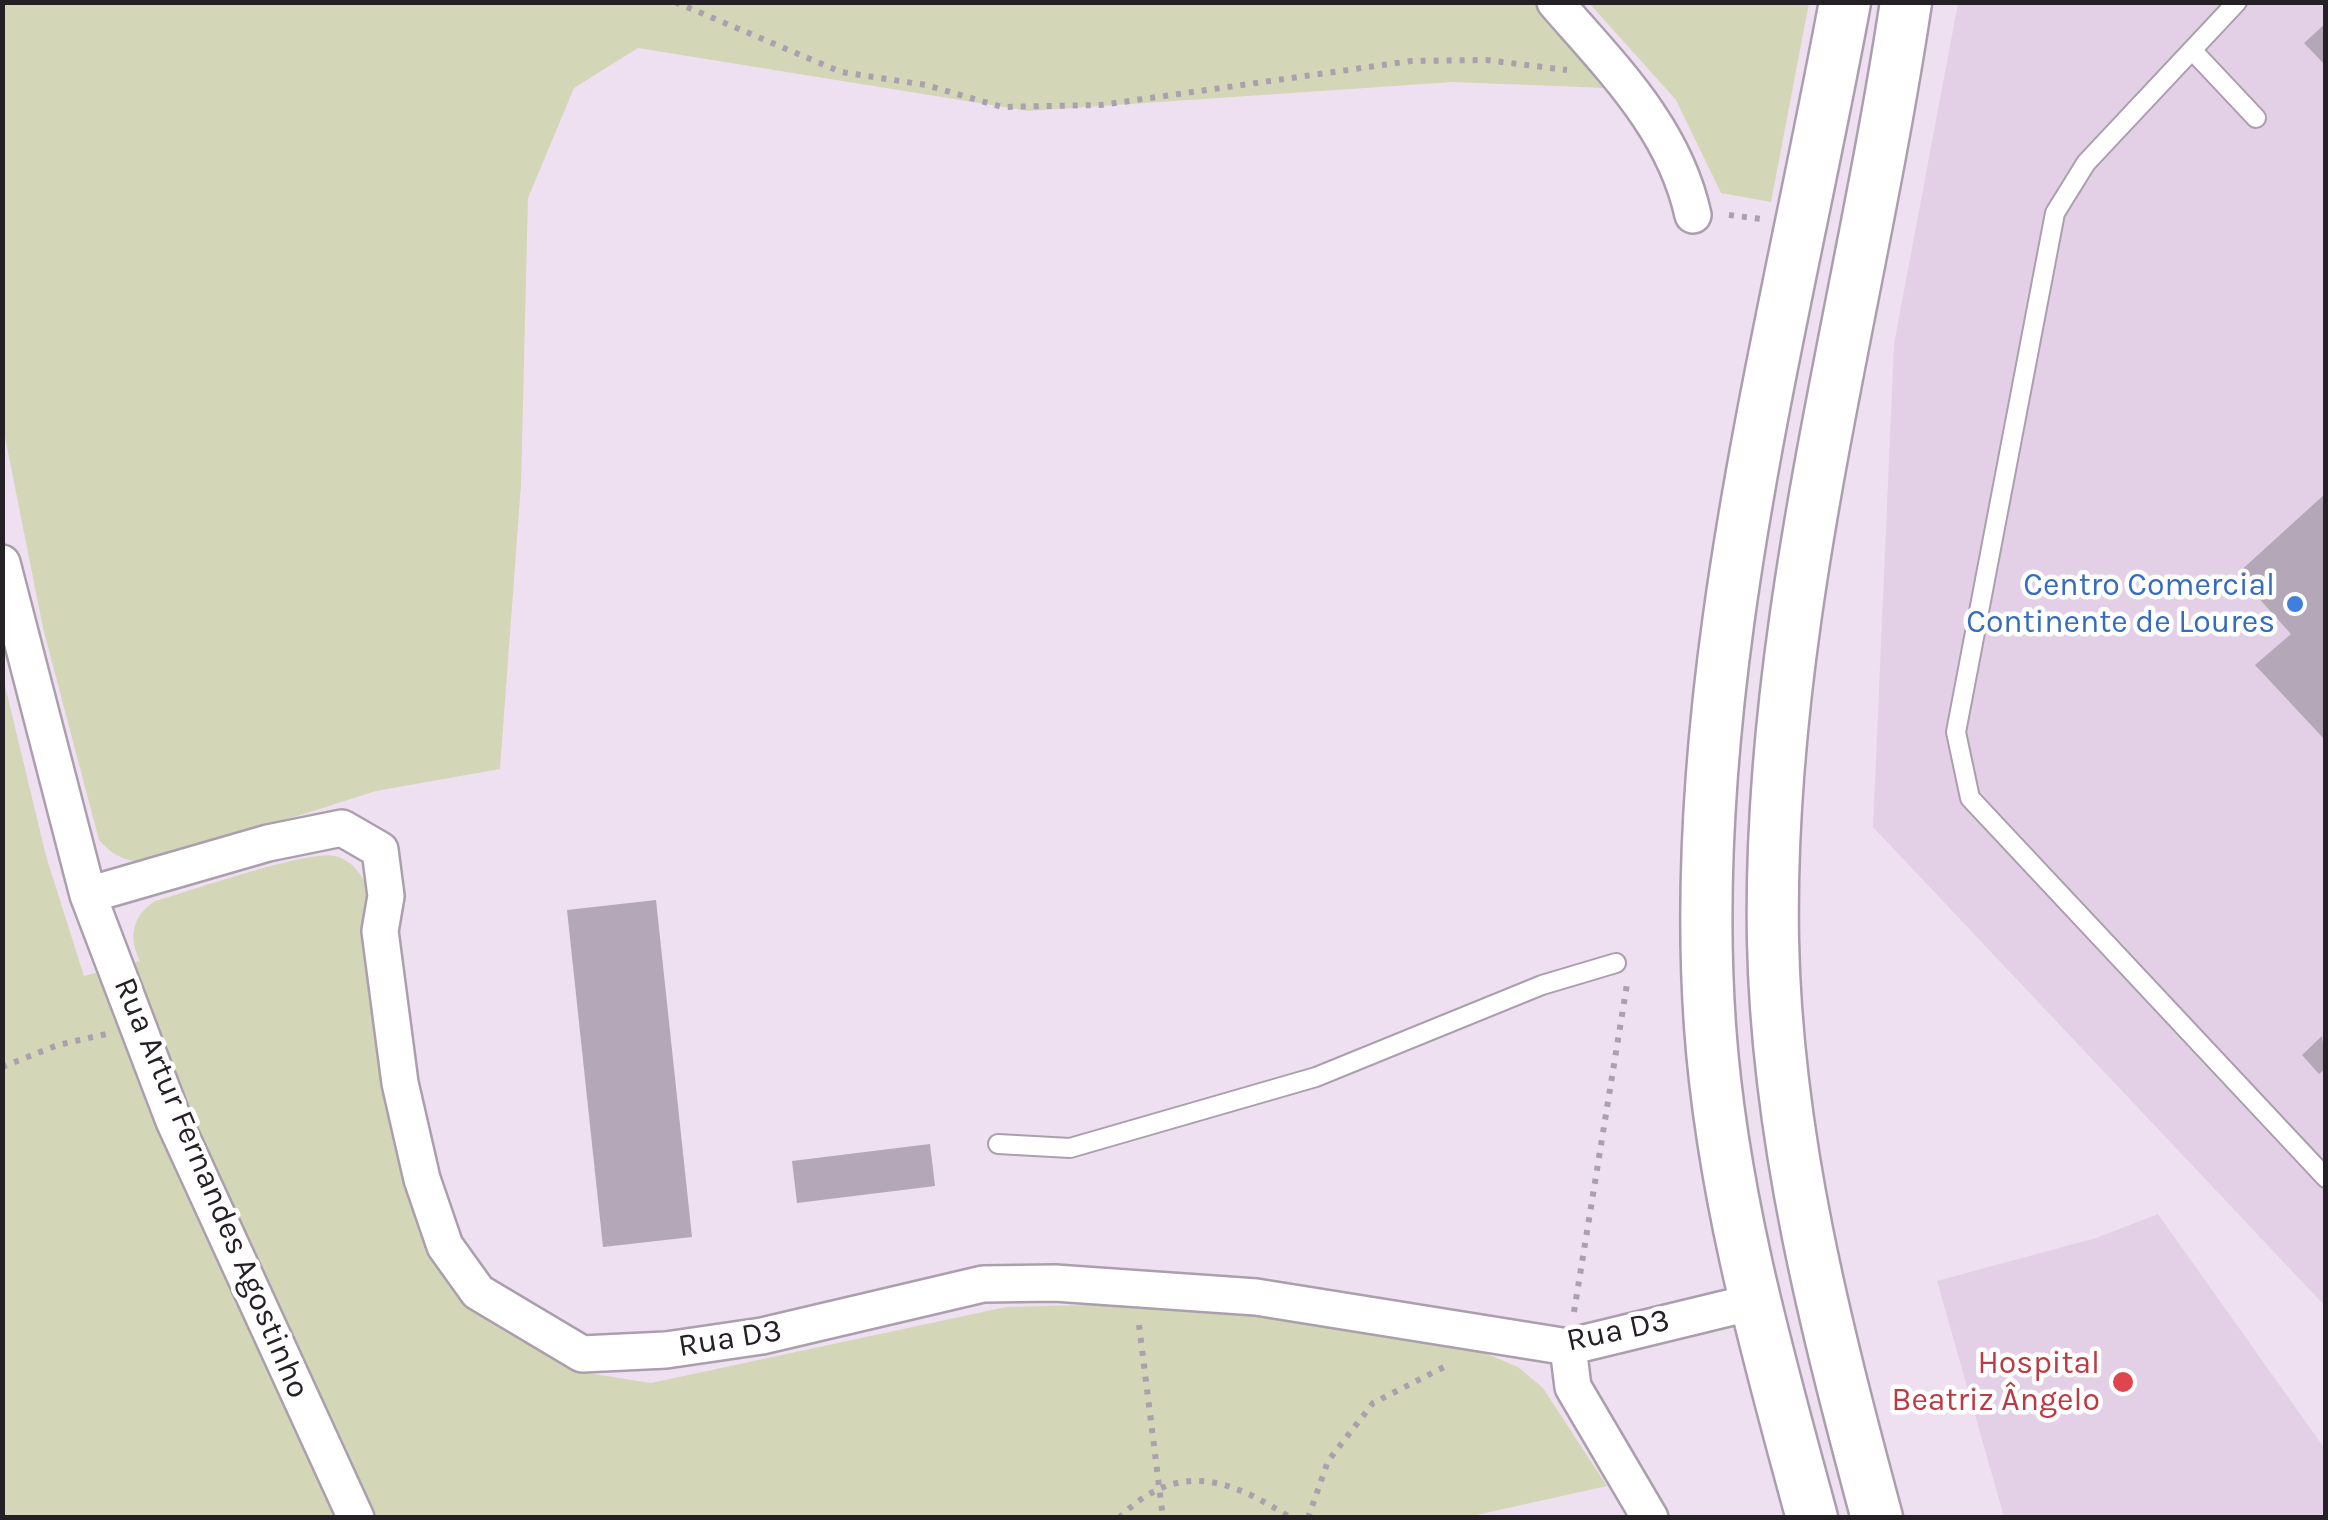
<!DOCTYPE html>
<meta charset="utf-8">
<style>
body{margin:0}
#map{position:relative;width:2328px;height:1520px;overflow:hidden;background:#eee0f1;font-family:Karla,sans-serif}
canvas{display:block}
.frame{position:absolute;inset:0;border:5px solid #252026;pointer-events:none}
</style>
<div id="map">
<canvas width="2328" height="1520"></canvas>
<div class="frame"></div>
</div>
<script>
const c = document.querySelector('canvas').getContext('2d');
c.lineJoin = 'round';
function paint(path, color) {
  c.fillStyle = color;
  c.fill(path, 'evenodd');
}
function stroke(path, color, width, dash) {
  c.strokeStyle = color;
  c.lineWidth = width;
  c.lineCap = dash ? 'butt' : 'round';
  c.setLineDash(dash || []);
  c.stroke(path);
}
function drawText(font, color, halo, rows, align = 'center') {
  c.font = font + ' Karla,sans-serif';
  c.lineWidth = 9;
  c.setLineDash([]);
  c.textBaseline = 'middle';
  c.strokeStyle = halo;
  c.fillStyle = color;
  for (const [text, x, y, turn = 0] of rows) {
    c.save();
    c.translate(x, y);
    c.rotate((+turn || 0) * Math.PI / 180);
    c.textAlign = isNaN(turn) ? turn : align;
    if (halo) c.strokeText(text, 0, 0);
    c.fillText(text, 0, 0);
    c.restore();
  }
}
const built = new Path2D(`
 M1958,3H2325V1306L1873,827L1894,344Z
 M2158,1214L2325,1449V1517H2004L1937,1281L2096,1238Z`);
const green = new Path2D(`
 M2,3H1533L1605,88L1453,82L1028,111L638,48L574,88L528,198L521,485L500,769L376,791L156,861C130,863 116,859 99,840L43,628L3,427Z
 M1589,3H1809L1771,202L1721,193L1676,100Z
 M2,673L46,856L84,976L140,961C128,937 132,916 155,901C188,892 309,849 335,856C351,860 360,872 367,886L372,981L454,1285L494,1325L543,1353L587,1373L651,1383L1006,1307L1121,1304L1305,1321L1480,1351L1518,1367L1543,1388L1607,1486L1463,1518L3,1517Z`);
const building = new Path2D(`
 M2326,23V66L2304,43Z
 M2326,493V741L2255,665L2291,634L2237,574Z
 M656,900L692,1237L603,1247L567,910Z
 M2322,1036L2326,1068L2319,1074L2302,1055Z
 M930,1144L935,1186L797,1203L792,1161Z`);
const path = new Path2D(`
 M675,2L841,72L926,85L1002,107L1101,105L1411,61L1486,60L1567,70
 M1729,215L1761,219
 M2,1067L58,1045L106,1034
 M1574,1312L1627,984
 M1139,1325L1163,1518
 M1119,1518C1177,1460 1229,1478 1291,1518
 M1308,1518L1328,1461L1373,1403L1446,1366`);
const service = new Path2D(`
 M2237,2L2086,163L2055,213L1956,732L1970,798L2326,1178
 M2192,50L2256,118
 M998,1144L1070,1148L1316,1077L1542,985L1616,963`);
const minor = new Path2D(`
 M1555,2C1612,68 1674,128 1693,215
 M2,563L88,895L174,1121L356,1518
 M88,895L268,843L342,828L380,850L386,896L380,931L400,1083L422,1179L445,1246L478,1292L582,1354L666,1350L762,1336L983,1284L1055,1283L1256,1297L1568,1347L1753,1302
 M1568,1347L1573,1387L1650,1518`);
const secondary = new Path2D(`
 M1812,1518C1768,1356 1722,1195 1710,1026C1686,684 1783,337 1845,2
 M1877,1518C1826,1328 1777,1139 1773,941C1767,623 1859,315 1906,2`);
const markers = [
 [2295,604,10,"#3f7fe0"],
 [2123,1382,12,"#e0444e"]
];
const shopNames = [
 ["Centro Comercial",2275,586],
 ["Continente de Loures",2275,623]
];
const streetNames = [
 ["Rua Artur Fernandes Agostinho",211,1188,67],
 ["Rua D3",1618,1331,-12],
 ["Rua D3",730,1339,-9]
];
const healthNames = [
 ["Hospital",2100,1364],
 ["Beatriz Ângelo",2100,1401]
];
paint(built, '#e3d0e6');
paint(green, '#d3d7b8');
paint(building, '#b4a7b7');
stroke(service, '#ab9ead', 22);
stroke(minor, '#ab9ead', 40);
stroke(secondary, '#ab9ead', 55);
stroke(path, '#aba0ad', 6, [5, 8]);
stroke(service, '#fff', 18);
stroke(minor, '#fff', 35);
stroke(secondary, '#fff', 50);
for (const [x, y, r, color] of markers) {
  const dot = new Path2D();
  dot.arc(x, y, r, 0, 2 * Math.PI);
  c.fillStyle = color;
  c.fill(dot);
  stroke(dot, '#fff', 4);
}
drawText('32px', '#366cbe', '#fff', shopNames, 'right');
drawText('32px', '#252026', '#fff', streetNames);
drawText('32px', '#be3a42', '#fff', healthNames, 'right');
</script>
